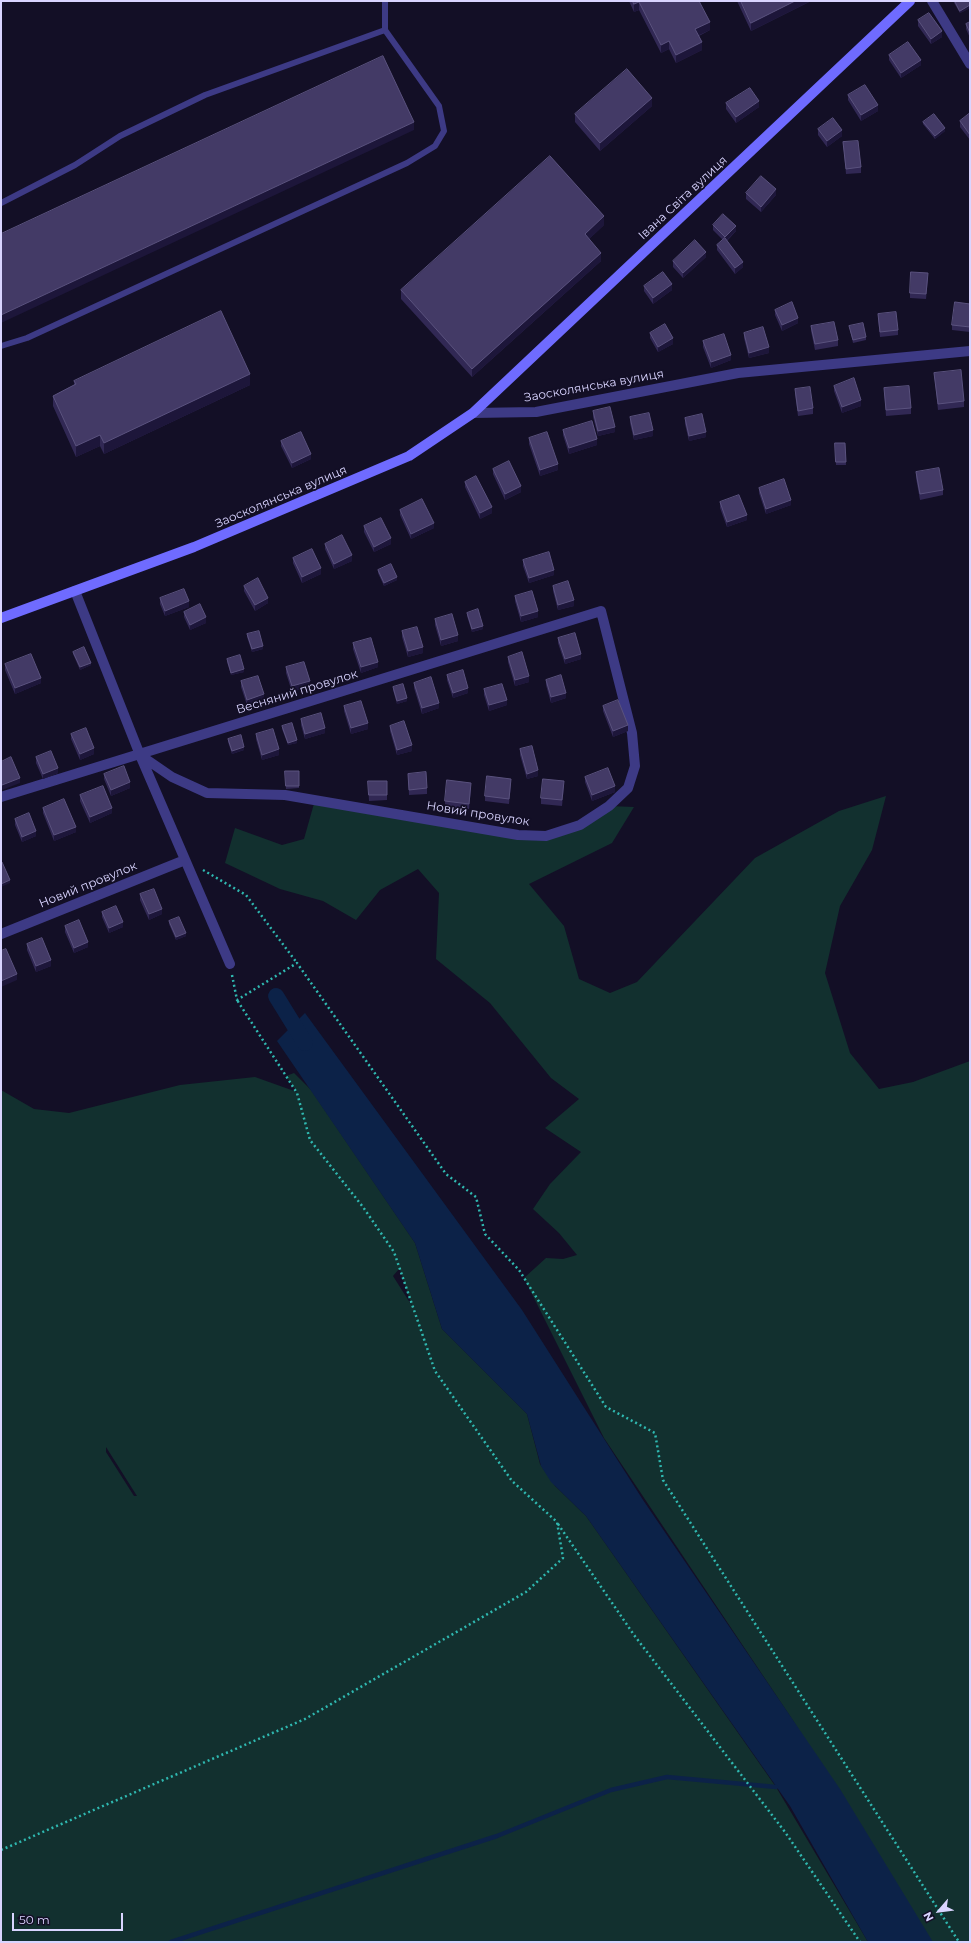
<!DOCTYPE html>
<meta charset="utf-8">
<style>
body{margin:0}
#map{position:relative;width:971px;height:1943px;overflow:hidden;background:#130f26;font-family:Montserrat,sans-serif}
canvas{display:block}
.frame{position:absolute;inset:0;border:2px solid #d9d4ff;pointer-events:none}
.north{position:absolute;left:919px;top:1891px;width:40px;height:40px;-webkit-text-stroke:3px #130f26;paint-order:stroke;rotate:242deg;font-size:11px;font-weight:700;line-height:16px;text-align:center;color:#d9d4ff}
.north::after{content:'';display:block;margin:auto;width:14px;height:18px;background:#d9d4ff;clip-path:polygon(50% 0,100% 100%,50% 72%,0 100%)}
.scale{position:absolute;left:12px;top:1913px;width:111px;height:18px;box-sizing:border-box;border:2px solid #d9d4ff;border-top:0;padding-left:5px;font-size:12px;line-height:14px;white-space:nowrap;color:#d9d4ff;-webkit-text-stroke:3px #130f26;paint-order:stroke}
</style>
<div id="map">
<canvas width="971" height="1943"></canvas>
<div class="frame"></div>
<div class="north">N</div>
<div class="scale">50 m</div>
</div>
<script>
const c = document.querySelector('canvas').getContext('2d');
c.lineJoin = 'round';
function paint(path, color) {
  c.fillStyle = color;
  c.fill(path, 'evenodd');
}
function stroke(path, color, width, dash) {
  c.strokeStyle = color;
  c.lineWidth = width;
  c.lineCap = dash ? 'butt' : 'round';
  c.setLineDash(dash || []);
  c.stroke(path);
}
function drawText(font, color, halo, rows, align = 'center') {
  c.font = font + ' Montserrat,sans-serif';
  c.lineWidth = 3.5;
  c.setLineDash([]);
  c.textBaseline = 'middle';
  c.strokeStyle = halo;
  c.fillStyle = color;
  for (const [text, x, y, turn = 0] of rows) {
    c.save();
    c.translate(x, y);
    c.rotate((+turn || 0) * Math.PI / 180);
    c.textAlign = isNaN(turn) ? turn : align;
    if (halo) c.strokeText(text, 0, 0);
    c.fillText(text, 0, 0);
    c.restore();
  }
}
const green = new Path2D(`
 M886,796L872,850L840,906L825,973L850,1053L879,1089L913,1082L970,1061V1942H932L792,1719L604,1438L524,1278L546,1258L563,1259L577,1255L559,1233L533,1209L550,1184L581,1152L545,1128L579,1099L551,1078L490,1003L436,959L439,893L418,869L380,890L356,920L323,901L280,889L225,863L235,828L282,845L304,839L315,800L518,835L567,829L609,806L634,807L612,843L529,884L564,926L579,979L610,993L637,982L755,858L839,811Z
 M294,1073L311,1090L415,1243L442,1329L527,1414L540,1464L555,1486L586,1516L776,1787L868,1942H1V1090L34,1109L69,1113L180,1085L255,1077L297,1092L286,1076ZM399,1269L400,1270L412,1306L393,1276ZM106,1447L137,1496H134L106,1452Z`);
const water = new Path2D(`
 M305,1013L522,1310L643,1500L840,1789L933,1942H868L790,1806L586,1516L551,1482L541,1466L527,1414L442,1329L415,1243L277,1041Z`);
const stream = new Path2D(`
 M171,1942L497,1836L611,1790L667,1777L776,1787`);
const canal = new Path2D(`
 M276,996L305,1043`);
const path = new Path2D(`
 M203,870L246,895L297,963
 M232,975L237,1000L297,963L446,1174L476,1197L485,1234L519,1270L606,1407L655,1433L663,1480L959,1942
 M558,1524L634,1635L785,1832L860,1942
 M1,1850L305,1719L526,1592L563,1558L557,1522L512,1481L435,1371L394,1252L363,1207L310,1140L297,1093L237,1000`);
const lane = new Path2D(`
 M1,203L75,165L120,136L205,95L385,30
 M1,346L27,338L407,163L435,146L444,131L439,106L385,30V1`);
const street = new Path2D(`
 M932,1L970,64
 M473,413L536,412L738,373L970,351
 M75,591L140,755L230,964
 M1,797L601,611L632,733L635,766L628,788L609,806L580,825L546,836L518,835L285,795L207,793L172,777L140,755
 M1,934L185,860`);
const secondary = new Path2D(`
 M1,618L194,547L409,456L473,413L910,1`);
const wall = new Path2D(`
 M629,1H699L710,30L699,36L702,50L676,63L669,49L661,53L639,10L634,12Z
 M737,1H811L751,31Z
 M953,1H970V8L960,13Z
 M918,20L942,37L931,44L918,26Z
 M970,22V38L966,29V24Z
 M889,55L921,65L901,78L889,60Z
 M848,95L878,111L861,121L848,100Z
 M726,103L759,107L736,123L726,109Z
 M652,106L600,151L575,122V114Z
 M970,113V140L960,127V121Z
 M923,122L945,131L935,139L923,124Z
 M818,129L842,136L827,147L818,135Z
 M843,142L861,167V173L846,174Z
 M746,193L776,195L761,212L746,199Z
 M604,225L589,239L601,261L472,377L401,299V290Z
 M713,225L736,231L727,241L743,267L735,274L717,250V245L723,240L713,230Z
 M706,257L683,278L673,267V261Z
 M928,278L926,299L910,298V293Z
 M644,286L672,290L653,304L644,291Z
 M970,304V332L952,330V325Z
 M775,310L798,323L782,331L775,315Z
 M878,314L898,330V335L880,337L878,319Z
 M811,326L838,340V346L815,350L811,331Z
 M849,326L866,337V340L853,343Z
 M650,333L673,344L658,352L650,338Z
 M744,333L769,353L749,358L744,338Z
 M703,341L731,360L711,368L703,347Z
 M934,373L964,401V407L938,410Z
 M74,381L250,385L104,454L100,446L76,457L53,406V396L74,385Z
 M834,386L861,406L842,413L834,391Z
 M884,388L911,408V414L886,416Z
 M795,389L813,408V414L798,416L795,394Z
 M593,411L615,432L598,436L593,417Z
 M630,417L653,436L634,440L630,423Z
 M685,418L706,437L689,441L685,424Z
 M563,430L597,445L569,454L563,435Z
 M529,438L558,470L540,476L529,444Z
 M281,441L311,459L292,468L281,446Z
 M835,443H845L846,465H836Z
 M493,469L521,492L505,500L493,474Z
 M916,472L943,490V495L920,500L916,478Z
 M465,482L492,513L480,519L465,487Z
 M759,488L791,505L766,514L759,493Z
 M720,502L747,520L727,527L720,508Z
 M400,510L434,528L411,539L400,515Z
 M364,526L391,544L374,552L364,532Z
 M325,544L352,561L334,569L325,549Z
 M293,558L321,574L302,583L293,563Z
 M523,560L554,575L529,583L523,566Z
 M378,570L397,580L384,586L378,573Z
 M244,586L268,603L255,611L244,591Z
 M553,586L574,606L558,610L553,591Z
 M515,596L538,617L521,622L515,601Z
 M160,598L189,607L165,616L160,604Z
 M184,612L206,623L190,630L184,617Z
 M467,613L483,629L472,632L467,616Z
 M435,619L458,641L441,646L435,625Z
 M402,631L423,653L408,657L402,637Z
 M247,634L263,649L252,652L247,637Z
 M558,638L581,659L565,664L558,643Z
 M353,643L378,667L361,673L353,649Z
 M73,652L91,665L80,670L73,654Z
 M508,657L529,682L515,686L508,662Z
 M227,659L244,672L231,675L227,662Z
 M5,664L41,683L15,694L5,670Z
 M286,667L310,686L292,692L286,673Z
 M447,675L468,693L453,698L447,680Z
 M546,680L566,698L551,703L546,685Z
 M241,681L264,700L247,705L241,687Z
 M414,683L439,708L422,714L414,688Z
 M393,687L407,701L397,704L393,690Z
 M484,689L507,705L489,711L484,695Z
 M344,706L368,729L351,734L344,711Z
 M603,706L628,731L613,737L603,711Z
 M301,719L325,733L305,739L301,725Z
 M282,726L297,743L288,745L282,729Z
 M390,726L412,751L397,755L390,731Z
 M71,734L94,754L80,760L71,739Z
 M256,734L279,755L262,760L256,739Z
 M228,739L244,750L232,754L228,742Z
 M520,749L538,776L527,779L520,755Z
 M36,757L58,773L43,779L36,763Z
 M285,771H299V788L286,789Z
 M104,774L130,788L111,796L104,779Z
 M408,774L427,788V794L409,795Z
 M585,777L615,792L592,801L585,782Z
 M368,781H387V800L369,801Z
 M511,784L509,804L485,801V796Z
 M564,786L562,806L541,804V798Z
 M471,788L469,809L445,807V801Z
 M80,795L112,813L90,823L80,801Z
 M43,808L76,832L54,841L43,813Z
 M15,819L36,836L22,842L15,825Z
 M140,894L162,914L149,920L140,900Z
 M102,912L123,927L109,933L102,917Z
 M169,921L186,936L176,940L169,924Z
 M65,926L88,947L74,953L65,932Z
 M27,944L51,966L36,972L27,950Z`);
const shadedWall = new Path2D(`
 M795,1H811L751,31V23Z
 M639,2V10L634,12V4Z
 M970,5V8L960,13V11Z
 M710,22V30L695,37V29Z
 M942,31V37L931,44V39Z
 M669,41V49L661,53V45Z
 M702,42V50L676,63V55Z
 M921,60V65L901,78V73Z
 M652,98V106L600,151V143Z
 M759,101V107L736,123V117Z
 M878,105V111L861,121V115Z
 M414,122V130L1,323V315Z
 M945,128V131L935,139V136Z
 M842,130V136L827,147V141Z
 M776,189V195L761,212V207Z
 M604,216V225L585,243V234Z
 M736,226V231L725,242V237Z
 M706,252V257L683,278V273Z
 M601,253V261L472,377V369Z
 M743,262V267L735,274V268Z
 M672,284V290L653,304V298Z
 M798,318V323L782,331V325Z
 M673,338V344L658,352V347Z
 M769,347V353L749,358V353Z
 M731,355V360L711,368V362Z
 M250,374V385L104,454V443Z
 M861,400V406L842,413V407Z
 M615,427V432L598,436V431Z
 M653,430V436L634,440V435Z
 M706,432V437L689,441V436Z
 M100,435V446L76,457V446Z
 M597,439V445L569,454V448Z
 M311,454V459L292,468V463Z
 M558,464V470L540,476V470Z
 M521,486V492L505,500V494Z
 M791,500V505L766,514V509Z
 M492,507V513L480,519V513Z
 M747,515V520L727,527V522Z
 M434,523V528L411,539V534Z
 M391,538V544L374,552V547Z
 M352,555V561L334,569V564Z
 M321,568V574L302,583V577Z
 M554,570V575L529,583V578Z
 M397,577V580L384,586V583Z
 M268,598V603L255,611V605Z
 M574,600V606L558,610V605Z
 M189,601V607L165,616V611Z
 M538,611V617L521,622V616Z
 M206,617V623L190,630V625Z
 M483,626V629L472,632V629Z
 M458,635V641L441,646V640Z
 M263,646V649L252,652V649Z
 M423,647V653L408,657V651Z
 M581,654V659L565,664V659Z
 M378,662V667L361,673V667Z
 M91,663V665L80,670V667Z
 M244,669V672L231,675V673Z
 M529,676V682L515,686V680Z
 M41,678V683L15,694V688Z
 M310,681V686L292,692V686Z
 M468,688V693L453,698V693Z
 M566,693V698L551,703V697Z
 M264,694V700L247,705V700Z
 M407,698V701L397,704V701Z
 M507,700V705L489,711V705Z
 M439,703V708L422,714V708Z
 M368,723V729L351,734V728Z
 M628,725V731L613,737V731Z
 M325,728V733L305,739V734Z
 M297,740V743L288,745V743Z
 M412,745V751L397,755V750Z
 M244,747V750L232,754V751Z
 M94,748V754L80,760V754Z
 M279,749V755L262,760V755Z
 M58,768V773L43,779V774Z
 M538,770V776L527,779V774Z
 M20,778V783L2,790V785Z
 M511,779V784L509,804V799Z
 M564,781V786L562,806V800Z
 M130,782V788L111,796V790Z
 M471,783V788L469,809V804Z
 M615,786V792L592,801V795Z
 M112,808V813L90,823V817Z
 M76,827V832L54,841V835Z
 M36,831V836L22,842V837Z
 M10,880V883L1,887V884Z
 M162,909V914L149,920V914Z
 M123,922V927L109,933V928Z
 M186,933V936L176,940V937Z
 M88,942V947L74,953V948Z
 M51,960V966L36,972V966Z
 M17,974V980L1,987V981Z`);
const building = new Path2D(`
 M633,1H699L710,22L695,29L702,42L676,55L669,41L661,45L639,2L634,4Z
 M741,1H795L751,23Z
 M955,1H970V5L960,11Z
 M929,13L942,31L931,39L918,20Z
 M970,22V33L966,24Z
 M908,42L921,60L901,73L889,55Z
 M383,56L414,122L1,315V234Z
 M627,69L652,98L600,143L575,114Z
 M865,85L878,105L861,115L848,95Z
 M750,88L759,101L736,117L726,103Z
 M970,113V135L960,121Z
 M934,114L945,128L935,136L923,122Z
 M833,118L842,130L827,141L818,129Z
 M858,141L861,167L846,169L843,142Z
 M550,156L604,216L585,234L601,253L472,369L401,290Z
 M761,176L776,189L761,207L746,193Z
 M723,214L736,226L725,237L713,225Z
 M725,238L743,262L735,268L717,245Z
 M695,240L706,252L683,273L673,261Z
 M663,272L672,284L653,298L644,286Z
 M911,272L928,273L926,294L910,293Z
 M792,302L798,318L782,325L775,310Z
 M955,302L970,304V327L952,325Z
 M221,311L250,374L104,443L100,435L76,446L53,396L76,384L74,381Z
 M896,312L898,330L880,332L878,314Z
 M834,322L838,340L815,344L811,326Z
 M863,323L866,337L853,340L849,326Z
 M665,324L673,338L658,347L650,333Z
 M763,327L769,347L749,353L744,333Z
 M724,334L731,355L711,362L703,341Z
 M961,370L964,401L938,404L934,373Z
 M854,378L861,400L842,407L834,386Z
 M909,386L911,408L886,410L884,388Z
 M810,387L813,408L798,411L795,389Z
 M610,407L615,427L598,431L593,411Z
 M649,413L653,430L634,435L630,417Z
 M702,414L706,432L689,436L685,418Z
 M592,421L597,439L569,448L563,430Z
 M301,432L311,454L292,463L281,441Z
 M547,432L558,464L540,470L529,438Z
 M835,443H845L846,462H836Z
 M509,461L521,486L505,494L493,469Z
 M939,468L943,490L920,494L916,472Z
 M476,476L492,507L480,513L465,482Z
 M784,479L791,500L766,509L759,488Z
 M739,495L747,515L727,522L720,502Z
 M422,499L434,523L411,534L400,510Z
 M381,518L391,538L374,547L364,526Z
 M342,535L352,555L334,564L325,544Z
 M312,549L321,568L302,577L293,558Z
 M549,552L554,570L529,578L523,560Z
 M391,564L397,577L384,583L378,570Z
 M258,578L268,598L255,605L244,586Z
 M568,581L574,600L558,605L553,586Z
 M184,589L189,601L165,611L160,598Z
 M532,591L538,611L521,616L515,596Z
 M200,604L206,617L190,625L184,612Z
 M478,609L483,626L472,629L467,613Z
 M452,614L458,635L441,640L435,619Z
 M417,627L423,647L408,651L402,631Z
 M259,631L263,646L252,649L247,634Z
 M575,633L581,654L565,659L558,638Z
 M371,638L378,662L361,667L353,643Z
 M84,647L91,663L80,667L73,652Z
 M522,652L529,676L515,680L508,657Z
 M31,654L41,678L15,688L5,664Z
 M240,655L244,669L231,673L227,659Z
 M304,662L310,681L292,686L286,667Z
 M463,670L468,688L453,693L447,675Z
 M561,675L566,693L551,697L546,680Z
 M258,676L264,694L247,700L241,681Z
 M431,677L439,703L422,708L414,683Z
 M403,684L407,698L397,701L393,687Z
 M502,684L507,700L489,705L484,689Z
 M618,700L628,725L613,731L603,706Z
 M361,701L368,723L351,728L344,706Z
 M321,713L325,728L305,734L301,719Z
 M404,721L412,745L397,750L390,726Z
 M292,723L297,740L288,743L282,726Z
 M86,728L94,748L80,754L71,734Z
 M273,729L279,749L262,755L256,734Z
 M241,735L244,747L232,751L228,739Z
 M532,746L538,770L527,774L520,749Z
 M51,751L58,768L43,774L36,757Z
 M11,757L20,778L2,785L1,783V762Z
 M124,766L130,782L111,790L104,774Z
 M608,768L615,786L592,795L585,777Z
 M285,771H299V786H286Z
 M426,772L427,788L409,790L408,774Z
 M487,776L511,779L509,799L485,796Z
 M543,779L564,781L562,800L541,798Z
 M447,780L471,783L469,804L445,801Z
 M368,781H387V795H369Z
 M103,786L112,808L90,817L80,795Z
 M64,799L76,827L54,835L43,808Z
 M29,813L36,831L22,837L15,819Z
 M1,862H2L10,880L1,884Z
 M154,889L162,909L149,914L140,894Z
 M116,906L123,922L109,928L102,912Z
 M179,917L186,933L176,937L169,921Z
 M79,920L88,942L74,948L65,926Z
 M42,938L51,960L36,966L27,944Z
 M6,949L17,974L1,981V951Z`);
const streetNames = [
 ["Івана Світа вулиця",683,198,-43],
 ["Заосколянська вулиця",594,386,-10],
 ["Заосколянська вулиця",281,497,-23],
 ["Весняний провулок",297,692,-17],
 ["Новий провулок",478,814,9],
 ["Новий провулок",88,885,-22]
];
paint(green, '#12302f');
paint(water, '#0c2248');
stroke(stream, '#0c2248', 4.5);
stroke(canal, '#0c2248', 16);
stroke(path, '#2fb8b0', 2.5, [2, 3]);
stroke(lane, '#3d3a85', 6);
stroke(street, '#3d3a85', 10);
stroke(secondary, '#6f6bff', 10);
paint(wall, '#312854');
paint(shadedWall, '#1d163a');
paint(building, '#433a66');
stroke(building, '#5a527e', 1);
drawText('12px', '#d9d4ff', '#130f26', streetNames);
</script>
